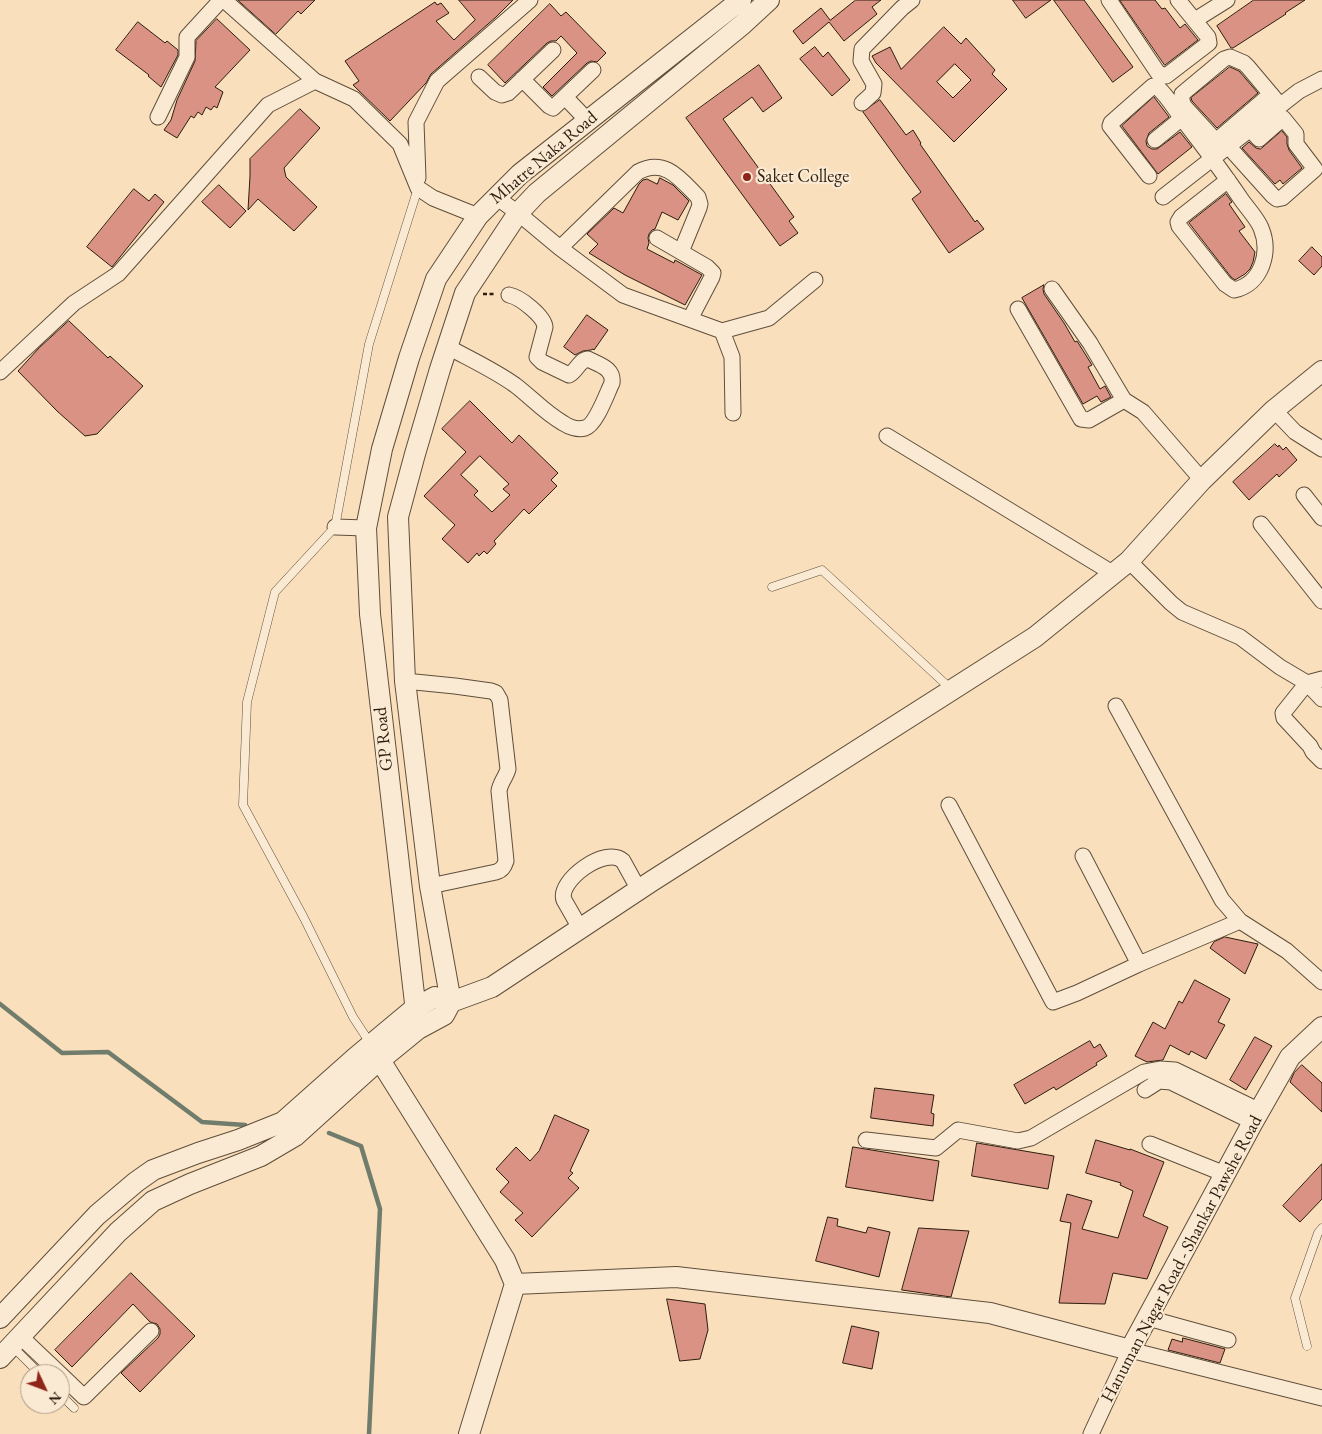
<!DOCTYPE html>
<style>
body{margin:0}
#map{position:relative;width:1322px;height:1434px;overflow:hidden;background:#f9dfbc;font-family:"EB Garamond",serif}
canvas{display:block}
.north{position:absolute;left:20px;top:1364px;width:50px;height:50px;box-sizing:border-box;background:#fbead3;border:1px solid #a89884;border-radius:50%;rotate:133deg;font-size:14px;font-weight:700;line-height:20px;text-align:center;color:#2c1d0e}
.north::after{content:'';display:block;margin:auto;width:18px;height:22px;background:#8f2418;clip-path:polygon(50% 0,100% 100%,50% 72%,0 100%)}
</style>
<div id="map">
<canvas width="1322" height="1434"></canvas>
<div class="north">N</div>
</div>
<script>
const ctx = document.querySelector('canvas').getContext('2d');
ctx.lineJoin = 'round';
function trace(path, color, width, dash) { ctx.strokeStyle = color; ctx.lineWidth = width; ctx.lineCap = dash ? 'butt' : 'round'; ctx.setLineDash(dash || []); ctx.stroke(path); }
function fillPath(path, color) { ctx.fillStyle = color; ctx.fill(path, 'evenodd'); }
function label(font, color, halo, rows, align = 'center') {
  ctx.font = font + ' "EB Garamond",serif'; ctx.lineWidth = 4.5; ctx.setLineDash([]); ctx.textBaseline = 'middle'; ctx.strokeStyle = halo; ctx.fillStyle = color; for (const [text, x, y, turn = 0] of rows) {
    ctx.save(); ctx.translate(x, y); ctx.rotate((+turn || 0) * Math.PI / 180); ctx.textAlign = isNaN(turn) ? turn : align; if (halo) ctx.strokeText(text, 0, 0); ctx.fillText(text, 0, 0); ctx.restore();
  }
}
const stream = new Path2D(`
 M0 1004 62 1053 108 1052 202 1122 245 1125
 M329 1133 361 1146 380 1209 369 1434`);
const building = new Path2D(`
 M238 0H315L301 14 298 11 276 34Z
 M459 0H513L496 17 431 74 426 83 390 121 353 85 359 81 345 61 435 2 437 5 441 3 449 13 436 21 454 40 475 20Z
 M856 0H881L872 7 877 14 844 41 829 22 803 44 793 31 821 8 830 20Z
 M1013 0H1051L1026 18Z
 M1054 0H1084L1133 67 1113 82Z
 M1120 0H1155L1162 9 1165 8 1180 28 1185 24 1198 40 1165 65Z
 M1254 0H1305L1285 13 1286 14 1233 48H1231L1217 26Z
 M550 4 561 16 566 12 606 53 597 62 591 61 587 63 552 96 543 87 577 53 561 36 556 41H551L547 43 505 83 488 65Z
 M217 19 250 50 215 87 223 92 217 108 214 106 211 110 206 107 202 115 198 112 194 118 191 116 177 138 164 130 171 120 177 100 195 61 196 41Z
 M138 22 165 43 167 41 178 50V55L161 87 148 76 149 75 116 50Z
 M944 27 961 44 966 38 995 70 992 74 1007 89 954 142 876 63 872 56 890 47 901 69ZM955 64 971 80 953 98 937 82Z
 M815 47 823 57 828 52 850 80 832 96 800 59Z
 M759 65 782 98 763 112 752 97 723 119 794 217 789 221 798 233 780 246 686 118Z
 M1230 67 1239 71 1258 93 1217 128 1192 101 1191 98Z
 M1154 97 1169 117 1149 133 1146 141 1147 146 1152 149H1157L1180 132 1192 147 1158 174 1122 126Z
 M880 100 906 135 913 130 921 143 920 144 975 222 977 220 984 229 949 253 912 199 921 192 863 112Z
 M300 109 320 128 284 168 286 177 317 207 294 231 258 199 248 210 250 176V159Z
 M1282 131 1287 137V144L1289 150 1302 168 1283 184 1280 180 1275 184 1242 148 1249 142 1256 148 1260 149Z
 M660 178 673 185 689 201 678 220 662 212 655 229 652 230 649 234 648 238 649 243 647 249 674 263 675 260 702 275 685 305 625 275 589 253 598 244 587 234 614 208 623 213 639 184 643 180 647 179 657 184Z
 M219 185 246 211 230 228 202 202Z
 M134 189 149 201 155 194 164 202 112 267 87 247Z
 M1226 194 1232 202 1229 204 1245 227 1239 231 1255 252 1253 262 1250 269 1245 274 1235 280 1231 277 1189 223Z
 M1312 247 1322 257V266L1314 275 1299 261Z
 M1044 285 1043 289 1044 294 1064 323 1075 342 1077 341 1092 365 1088 367 1100 389 1105 386 1111 397 1101 402 1097 396 1083 404 1022 298Z
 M587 315 608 330 594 350 593 349 591 350 583 351 575 355 564 347Z
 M69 321 108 358 110 356 143 386 97 434 85 436 57 411 18 371 39 348Z
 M470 401 512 443 519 435 558 473 551 480 557 486 529 514 524 509 494 541 496 544 487 554 484 551 479 556 477 553 468 563 442 539 455 525 424 496 466 452 442 429ZM480 456 509 484 503 489 510 495 492 512 474 495 478 491 461 475Z
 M1275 444 1278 447 1279 445 1283 450 1286 447 1297 460 1279 477 1277 474 1249 500 1233 482Z
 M1225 937 1258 944 1245 974 1210 948 1214 942Z
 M1195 980 1230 999 1218 1022 1225 1025 1206 1059 1191 1051 1189 1055 1170 1045 1163 1060 1147 1062 1135 1056 1153 1022 1165 1029 1179 1001 1182 1003Z
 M1255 1037 1272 1046 1246 1090 1230 1080Z
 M1090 1041 1094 1048 1100 1044 1107 1056 1096 1063 1097 1065 1056 1090 1054 1087 1025 1104 1014 1085Z
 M1302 1065 1322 1083V1112L1290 1082 1294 1073Z
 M875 1088 934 1095 931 1113 934 1114 933 1126 871 1118Z
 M555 1115 589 1130 570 1171 573 1173 568 1178 579 1188 532 1237 515 1220 523 1213 500 1192 509 1182 496 1169 516 1147 530 1161 539 1151Z
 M1096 1140 1130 1150V1149L1164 1162 1143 1216 1168 1227 1147 1279 1113 1273 1105 1304 1059 1303 1071 1223 1060 1221 1067 1194 1092 1201 1082 1229 1118 1238 1133 1191 1120 1185 1121 1183 1086 1173Z
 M977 1143 1054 1156 1048 1189 972 1176Z
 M853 1147 939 1161 933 1201 846 1187Z
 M1322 1164V1199L1300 1222 1283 1206Z
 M828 1217 838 1219 837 1226 866 1233 868 1227 890 1232 879 1277 816 1261Z
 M919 1228 969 1231 951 1297 902 1290Z
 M131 1273 195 1336 140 1392 121 1373 158 1338 160 1334V1329L157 1324 150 1322 133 1304 72 1367 55 1350Z
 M667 1299 705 1304 708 1330 700 1359 680 1361Z
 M852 1326 879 1332 872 1369 843 1363Z
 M1183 1338 1225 1349 1220 1363 1168 1350 1172 1339 1182 1342Z`);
const path = new Path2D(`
 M483 294H495`);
const service = new Path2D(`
 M772 587 822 570 951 689
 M370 1043 353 1017 304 918 243 805 247 702 275 592 335 527 369 344 418 188
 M12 1346 40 1374
 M1307 1346 1295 1298 1318 1233 1322 1228
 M60 1394 74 1408`);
const minor = new Path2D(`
 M224 0 315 81
 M1109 0 1158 73 1166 76 1209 43 1208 37 1178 0
 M1195 20 1227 0
 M479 77 495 92 502 95 508 93 553 50
 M522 79 549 106 553 108 593 70
 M1271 94 1216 141 1184 106 1182 101V94L1224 59 1230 57 1244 63 1248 67 1280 105
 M565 97 588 121
 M862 103 873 93 874 84 861 61 862 49 902 8 912 0
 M158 117 187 57V37L221 0
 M1155 140 1182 118
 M1228 146 1273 196 1277 199 1282 198 1315 169 1296 144V134L1283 118 1259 139 1250 129
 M1149 176 1110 126 1111 123 1153 86H1156C1165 93 1173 106 1180 116 1201 143 1222 171 1241 199 1247 208 1257 218 1261 228 1271 252 1262 284 1234 290L1225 284 1179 226 1178 222 1181 217 1228 180
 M418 178 416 122 437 81 530 0
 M496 197 518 213 560 248 623 295 722 331 769 318 815 280
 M1163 197 1299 91 1322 79
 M657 238 707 267 713 273 712 277 690 319
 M560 248 638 172C665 157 681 180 698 197L700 204 699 208 681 252
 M1052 289 1090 343 1124 400 1143 412 1202 480
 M1018 309 1081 419 1089 420 1124 400
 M722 331 732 357 733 413
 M448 347C470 359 494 370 515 385 531 397 545 413 563 423 569 427 578 430 585 428 596 425 607 393 612 383 614 368 599 365 588 359 579 360 577 371 569 375L542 362 537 357 545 327C544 316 520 297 509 295
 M0 372 74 303 118 274 268 105 315 81 354 99 400 144 418 188 433 198 478 216
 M1274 410 1295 432 1322 449
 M887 436 1114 574
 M1304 495 1322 518
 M1261 524 1322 601
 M335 527 366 528
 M1129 561 1171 603 1182 612 1240 637 1280 667 1307 683 1322 699
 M1322 679 1307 683 1283 713 1284 718 1310 746 1313 752 1322 761
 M405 681 455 686 491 691 496 693 500 700 508 769C506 777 500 783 499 791L506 861C504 867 502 870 496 872L430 886
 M1116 706 1222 900 1240 921 1287 951 1322 982
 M949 805 1053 1002 1077 993 1139 964 1240 921
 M1083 856 1139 964
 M580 928 564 900C557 881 606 845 623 861L639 890
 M1145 1090 1159 1081 1171 1082 1253 1122
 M866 1140 936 1148 958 1130 1018 1141 1031 1138 1144 1072 1160 1069 1175 1070 1260 1111
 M1150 1144 1225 1174
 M1148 1318 1228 1340
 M21 1337 60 1374
 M60 1374 84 1397 151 1331
 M1091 1434 1130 1350 1322 1398`);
const tertiary = new Path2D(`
 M451 1002 430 886 405 681 398 517 415 454 440 369 465 293 518 213 537 193 743 24 769 0
 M418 1029 370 614 366 528 382 449 409 358 436 279 478 216 520 174 741 0
 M373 1049 505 1260 515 1284
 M0 1318 97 1215 136 1182 153 1170 198 1153 238 1140 283 1122 355 1058 415 1008 435 997 451 1002 492 987 652 881 1035 637 1129 561 1202 480 1274 410 1322 371
 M0 1358 118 1232 153 1201 190 1184 261 1156 295 1136 369 1069 418 1029 444 1015 451 1002
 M469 1434 515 1284 676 1277 990 1313 1130 1350 1253 1122 1290 1057 1322 1027`);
const markers = [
 [747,177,5,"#8f2418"]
];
const streetNames = [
 ["Mhatre Naka Road",544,158,-40],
 ["GP Road",384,739,-96],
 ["Hanuman Nagar Road - Shankar Pawshe Road",1182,1259,-62]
];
const poiNames = [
 ["Saket College",757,177]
];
trace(stream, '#717d6c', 4.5);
fillPath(building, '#d99284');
trace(building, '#2c1d0e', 1);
trace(service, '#5f4e3a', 9);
trace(minor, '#5f4e3a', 17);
trace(tertiary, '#5f4e3a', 22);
trace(path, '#2c1d0e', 2.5, [4, 2.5]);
trace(service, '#fbead3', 8);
trace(minor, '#fbead3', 15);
trace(tertiary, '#fbead3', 20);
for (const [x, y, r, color] of markers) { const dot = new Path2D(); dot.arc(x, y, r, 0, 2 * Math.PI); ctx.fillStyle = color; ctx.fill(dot); trace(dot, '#fbead3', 2); }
label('18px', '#2c1d0e', '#fbead3', streetNames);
label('18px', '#2c1d0e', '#fbead3', poiNames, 'left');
</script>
